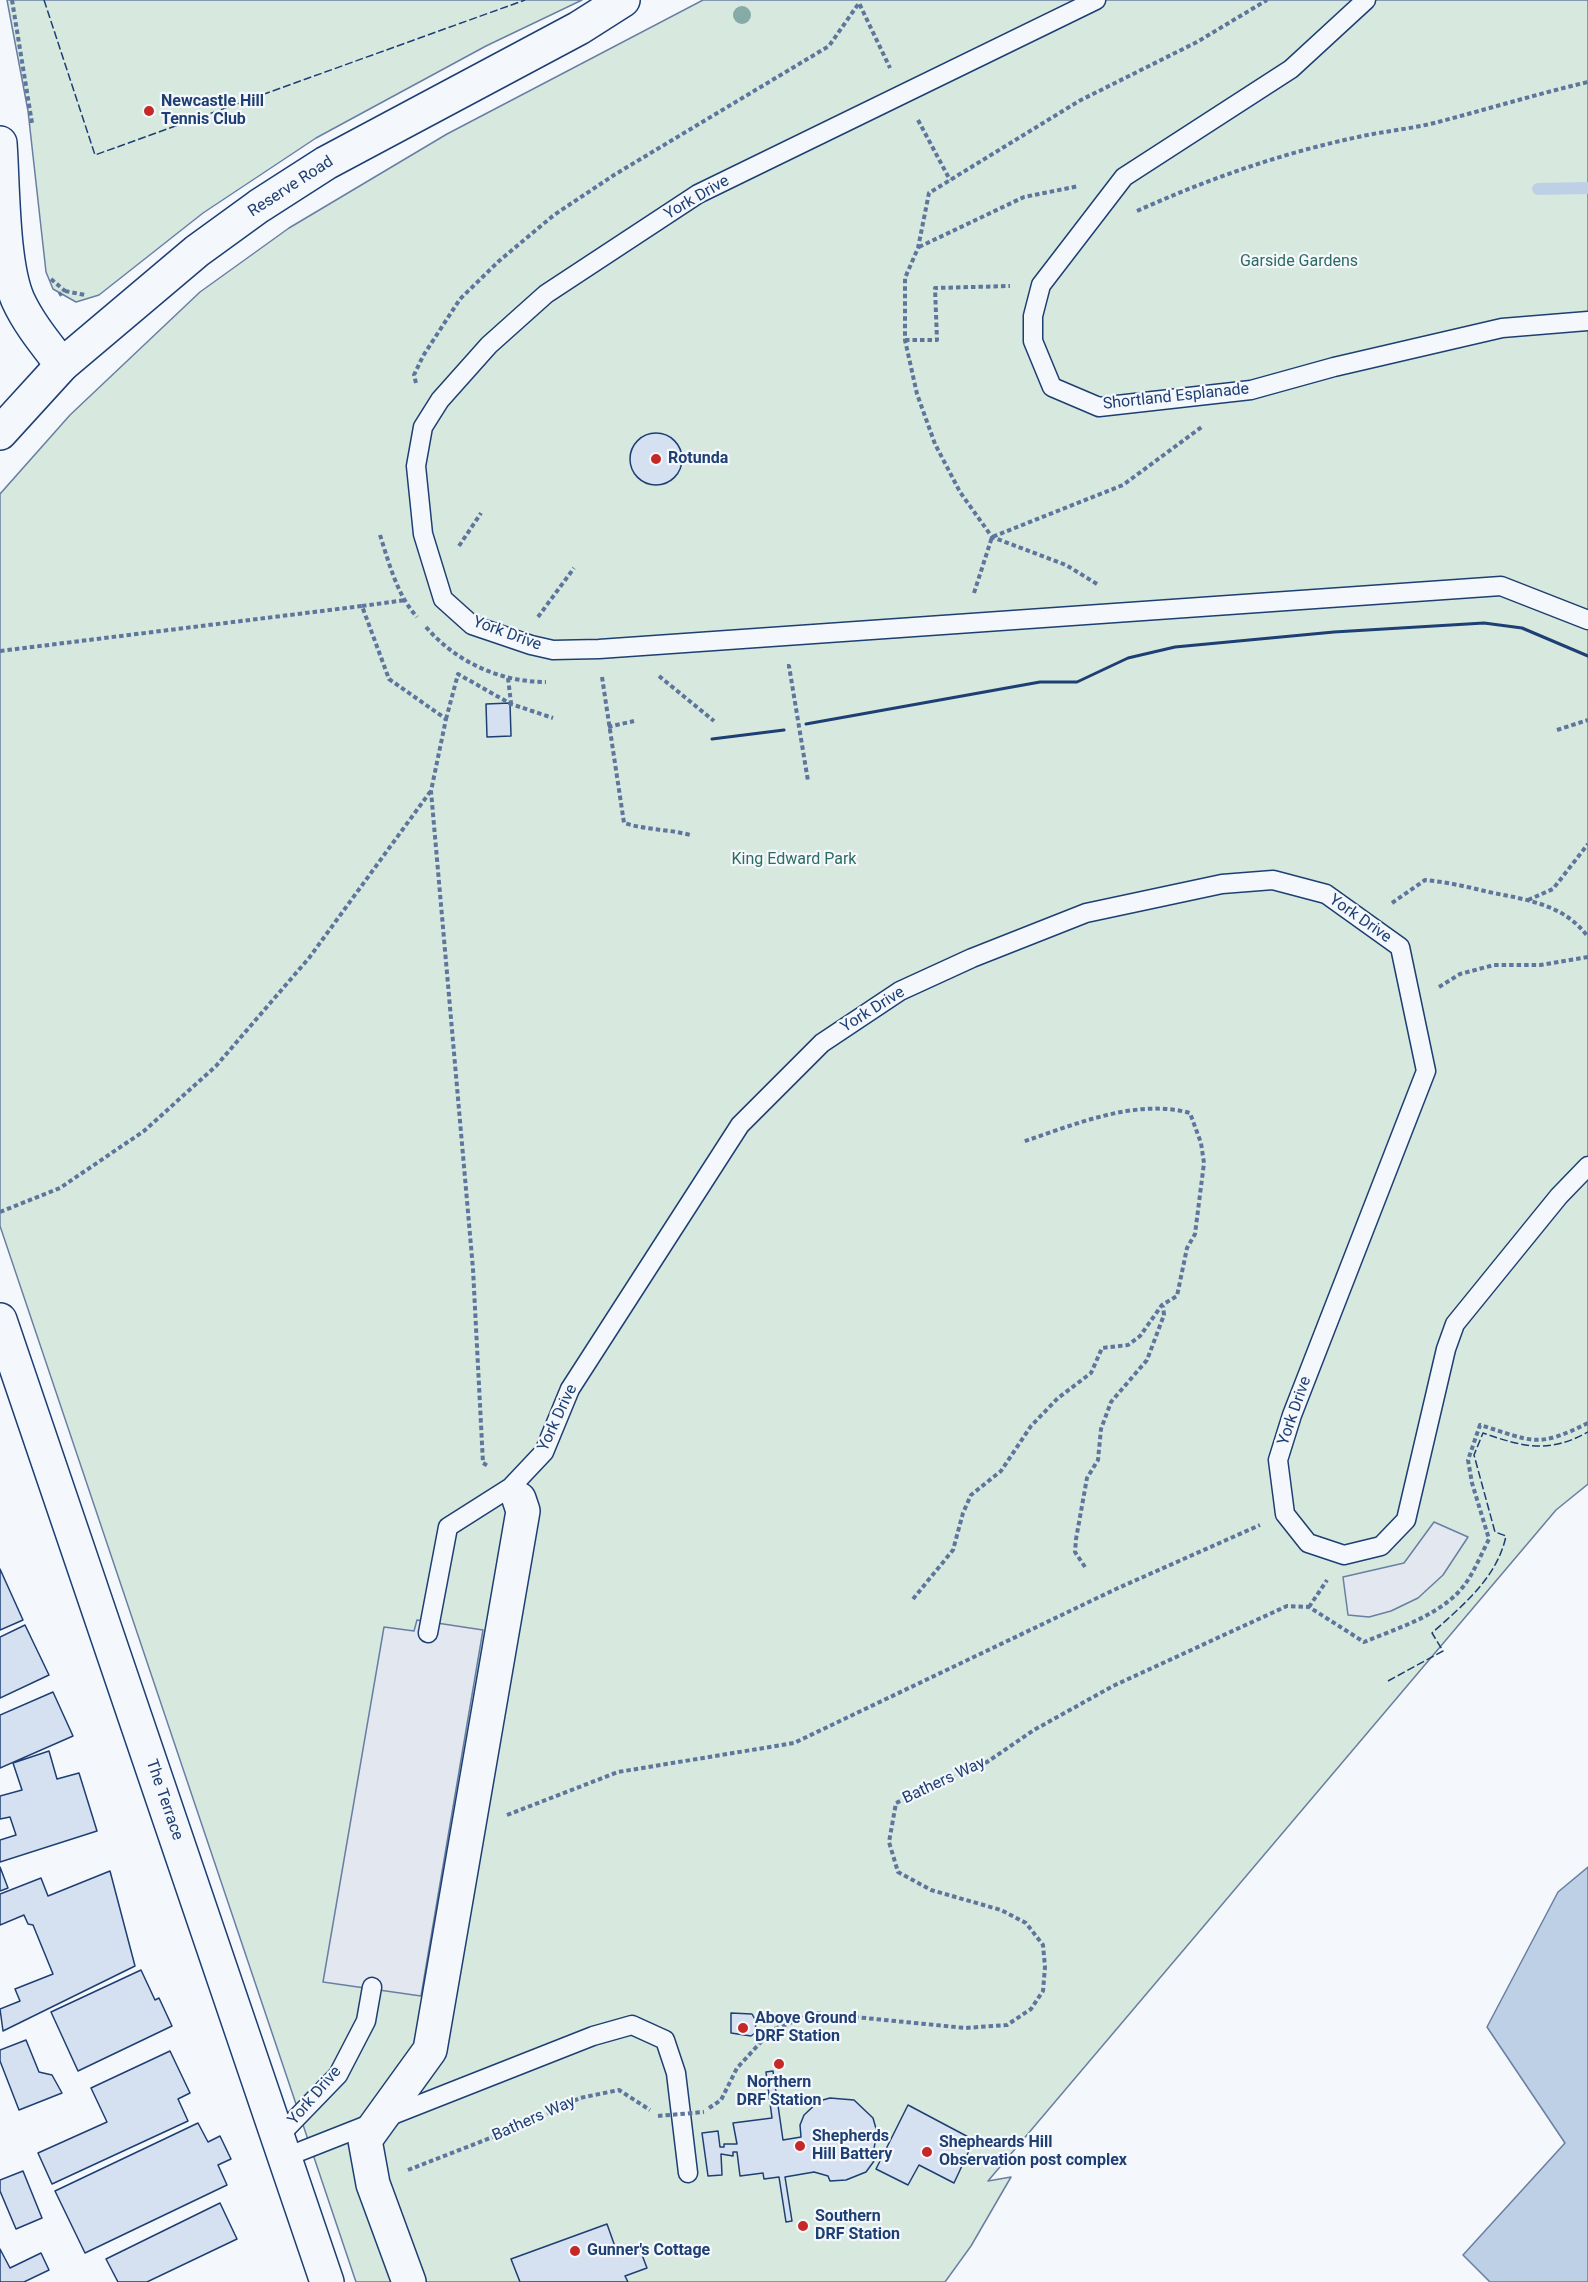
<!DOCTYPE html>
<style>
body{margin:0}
canvas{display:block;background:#f4f7fb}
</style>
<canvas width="1588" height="2282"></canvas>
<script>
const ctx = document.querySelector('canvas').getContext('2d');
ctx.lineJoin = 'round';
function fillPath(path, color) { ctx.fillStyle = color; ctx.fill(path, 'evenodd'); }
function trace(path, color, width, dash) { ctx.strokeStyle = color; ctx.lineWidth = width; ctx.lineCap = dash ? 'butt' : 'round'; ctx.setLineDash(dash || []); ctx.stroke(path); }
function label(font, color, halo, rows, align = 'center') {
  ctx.font = font + ' Roboto,sans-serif'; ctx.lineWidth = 4.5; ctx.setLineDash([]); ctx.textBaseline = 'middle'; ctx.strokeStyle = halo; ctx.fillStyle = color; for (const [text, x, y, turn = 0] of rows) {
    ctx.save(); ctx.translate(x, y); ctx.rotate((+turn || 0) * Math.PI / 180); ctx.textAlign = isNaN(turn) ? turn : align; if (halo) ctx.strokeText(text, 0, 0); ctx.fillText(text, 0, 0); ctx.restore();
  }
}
const green = new Path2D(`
 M7 0H582L486 46 316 138 203 213 99 295 76 302 53 289 46 272 28 111Z
 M703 0H1588V1484L1556 1510 988 2181 1011 2177 971 2246 945 2282H356L0 1226V494L70 415 200 292 289 228 447 134Z`);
const parking = new Path2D(`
 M1434 1522 1468 1537 1443 1575 1418 1598 1391 1611 1369 1617 1348 1615 1343 1577 1404 1563Z
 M417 1620 483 1630 421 1996 323 1982 384 1627 414 1631Z`);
const water = new Path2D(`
 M1588 1867V2282H1490L1463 2255 1565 2143 1487 2027 1558 1892Z`);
const stream = new Path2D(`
 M1538 189 1588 188`);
const building = new Path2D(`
 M630 459a26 26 0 1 1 52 0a26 26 0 1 1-52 0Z
 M510 703 511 736 487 737 486 704Z
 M0 1569 23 1620 0 1630Z
 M25 1625 49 1675 0 1698V1637Z
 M53 1692 73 1736 0 1768V1715Z
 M49 1751 57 1779 79 1773 97 1831 0 1862V1840L16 1835 10 1817 0 1819V1796L22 1790 13 1763Z
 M0 1867 8 1888 0 1891Z
 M110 1871 135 1966 3 2031 0 2009 20 2001 15 1989 53 1974 33 1925 28 1924 24 1915 0 1925V1894L41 1878 48 1896Z
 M141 1970 155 2000 159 1998 172 2026 78 2071 51 2012Z
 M731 2013 752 2014 756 2021 755 2033 751 2036 731 2033Z
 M26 2040 39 2072 52 2075 62 2093 19 2110 0 2061V2050Z
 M170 2051 190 2093 178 2099 188 2121 52 2184 38 2153 107 2122 91 2088Z
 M773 2071 783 2140 801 2137 800 2125 804 2115 819 2101 830 2098 854 2100 873 2118 877 2132 873 2154 877 2157 866 2172 846 2180 830 2181 828 2176 814 2172 785 2177 792 2221 786 2222 779 2177 764 2179 763 2173 740 2176 737 2152H733V2156L721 2154 722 2175 708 2176 702 2133 718 2131 720 2147H724V2144H737L733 2123 772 2118 766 2072Z
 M908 2105 974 2140 954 2183 919 2165 908 2185 876 2169Z
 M198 2123 208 2142 220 2136 231 2159 218 2165 227 2185 85 2253 55 2191Z
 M23 2171 42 2218 16 2229 0 2191V2180Z
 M220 2203 237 2239 147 2282H118L106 2259Z
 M607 2224 618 2255 639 2247 647 2268 625 2276 628 2282H520L511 2259Z
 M0 2249 10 2268 41 2253 49 2270 24 2282H0Z`);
const path = new Path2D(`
 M12 0 32 123
 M918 120 950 180
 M1137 211C1208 179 1282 153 1358 137 1384 131 1412 129 1438 122 1488 109 1537 94 1588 82
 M919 247 1024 197 1079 186
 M51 279 65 291 59 295
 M65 291 85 295
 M905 340H937L935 288 1010 286
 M416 383 414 375 423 356 460 299 499 261 554 215 614 175 829 46 859 3 890 68
 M380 535C389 563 397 595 417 617
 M459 546 481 513
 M1097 584 1066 565 992 537 960 492 935 444 917 394 905 340V278L918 248 929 193 1079 101 1197 42 1267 0
 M974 593 992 537 1123 485 1203 426
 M362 606 406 600
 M538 617 574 568
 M426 627C456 662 500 682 546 682
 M0 651 362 606 389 679 446 719 431 791 473 1269 483 1463 488 1466
 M787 666H789L808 781
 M659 676 714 721
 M602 677 624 823C646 830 668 829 690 835
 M508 678 511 703
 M446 719 458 674 511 704 553 718
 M608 727 634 721
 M1557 730 1588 720
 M1528 900 1553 889 1588 844
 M1392 903 1425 880C1447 882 1468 887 1489 892 1527 900 1564 904 1588 937
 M1439 987 1460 974 1494 965H1540L1588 957
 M0 1212 60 1188 144 1131 216 1066 309 958 430 792
 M1085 1567 1075 1552 1076 1539 1087 1478 1098 1460 1101 1429 1111 1402 1147 1360 1164 1315 1163 1306
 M913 1599 953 1550 963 1513 971 1495 1001 1471 1031 1426 1058 1398 1091 1373 1102 1348 1128 1345 1140 1336 1162 1305 1177 1296 1187 1248 1195 1234 1204 1163 1201 1143 1190 1113C1135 1098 1074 1125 1022 1142
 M1309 1607 1327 1580
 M507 1815 618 1772 794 1743 1116 1589 1260 1525
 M709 2108 721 2100 737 2068 772 2030 815 2013 965 2028 1007 2025 1031 2009 1043 1991 1045 1967 1043 1945 1026 1923 1001 1910 931 1890 898 1872 889 1842 896 1803 987 1762 1034 1730 1113 1686 1287 1606 1309 1607 1364 1642C1400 1627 1446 1614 1468 1580 1476 1567 1482 1553 1489 1539L1472 1483 1468 1460 1480 1425C1533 1441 1536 1449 1588 1423
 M408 2170 516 2128 580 2098 619 2090 650 2110`);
const lane = new Path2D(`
 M1096 0 698 194 546 294 489 345 440 400 423 427 416 466 423 534 443 599 472 625 531 645 553 650 599 649 1501 586 1588 620
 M1366 0 1291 69 1124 177 1041 285 1033 316V341L1052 387 1099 407 1251 390 1334 367 1502 328 1588 321
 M428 1633 448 1527 511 1487 544 1452 570 1389 740 1125 822 1043 900 991 972 958 1086 913 1222 884 1273 880 1326 894 1400 947 1426 1071 1292 1415 1278 1460 1285 1514 1308 1543 1344 1555 1381 1546 1406 1520 1446 1349 1455 1324 1559 1196 1588 1166
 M279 2136 338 2075 366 2021 372 1987
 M286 2157 593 2036 632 2025 665 2040 676 2073 688 2173`);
const street = new Path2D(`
 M0 143C3 184 2 264 18 300 29 324 46 344 62 365
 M0 1320 327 2282
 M409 2282 373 2184 365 2140 430 2050 523 1511 519 1499`);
const secondary = new Path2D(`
 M0 433 62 365 197 251 259 206 326 163 579 28 623 0`);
const pathBridge = new Path2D(`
 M658 2116 704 2112`);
const fence = new Path2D(`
 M44 0 95 155 525 0
 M1388 1681 1443 1651 1432 1633C1463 1605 1497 1578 1506 1536L1495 1532 1474 1455 1483 1433C1524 1447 1548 1454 1588 1432`);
const wall = new Path2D(`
 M806 724 1040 682H1077L1128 658 1175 647 1334 632 1484 623 1522 628 1588 656
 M712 739 784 730`);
const trees = [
 [742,15]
];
const markers = [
 [149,111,6,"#c62828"],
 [656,459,6,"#c62828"],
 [743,2028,6,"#c62828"],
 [779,2064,6,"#c62828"],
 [800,2146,6,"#c62828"],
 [927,2152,6,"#c62828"],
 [803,2226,6,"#c62828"],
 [575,2251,6,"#c62828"]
];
const poiNames = [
 ["Newcastle Hill",161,102],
 ["Tennis Club",161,120],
 ["Rotunda",668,459],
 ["Above Ground",755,2019],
 ["DRF Station",755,2037],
 ["Northern",779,2083,"center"],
 ["DRF Station",779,2101,"center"],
 ["Shepherds",812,2137],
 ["Hill Battery",812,2155],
 ["Shepheards Hill",939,2143],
 ["Observation post complex",939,2161],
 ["Southern",815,2217],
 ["DRF Station",815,2235],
 ["Gunner's Cottage",587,2251]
];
const streetNames = [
 ["Reserve Road",291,187,-33],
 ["York Drive",697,198,-30],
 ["Shortland Esplanade",1176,397,-6],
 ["York Drive",507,634,20],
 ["York Drive",1360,919,35],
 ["York Drive",873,1010,-32],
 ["York Drive",1295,1411,-71],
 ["York Drive",558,1418,-65],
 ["Bathers Way",944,1781,-25],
 ["The Terrace",164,1800,71],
 ["York Drive",315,2096,-49],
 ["Bathers Way",534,2119,-24]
];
const parkNames = [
 ["Garside Gardens",1299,262],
 ["King Edward Park",794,860]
];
fillPath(green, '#d7e8df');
trace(green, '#687fa3', 1.5);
fillPath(parking, '#e3e8f0');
trace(parking, '#687fa3', 1.5);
fillPath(water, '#bed0e5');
trace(water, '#687fa3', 1.5);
trace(stream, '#bed0e5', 12);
fillPath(building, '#d5e0f0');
trace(building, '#1d3f73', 1.5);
trace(lane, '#1d3f73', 21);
trace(street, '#1d3f73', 36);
trace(secondary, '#1d3f73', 36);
trace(path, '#5e769c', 4, [4.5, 3]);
trace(lane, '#f4f7fb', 18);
trace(street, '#f4f7fb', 33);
trace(secondary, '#f4f7fb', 33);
trace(pathBridge, '#5e769c', 4, [4.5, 3]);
trace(fence, '#1d3f73', 1.5, [8, 3]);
trace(wall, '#1d3f73', 3);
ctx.fillStyle = '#86aba6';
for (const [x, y] of trees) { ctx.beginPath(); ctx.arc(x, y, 9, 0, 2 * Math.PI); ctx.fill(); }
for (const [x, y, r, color] of markers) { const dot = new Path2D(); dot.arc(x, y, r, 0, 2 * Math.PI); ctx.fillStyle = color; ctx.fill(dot); trace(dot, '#f4f7fb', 2); }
label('bold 16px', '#1d3f73', '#f4f7fb', poiNames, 'left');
label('16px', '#1d3f73', '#f4f7fb', streetNames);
label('16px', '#2c6c60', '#f4f7fb', parkNames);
</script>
